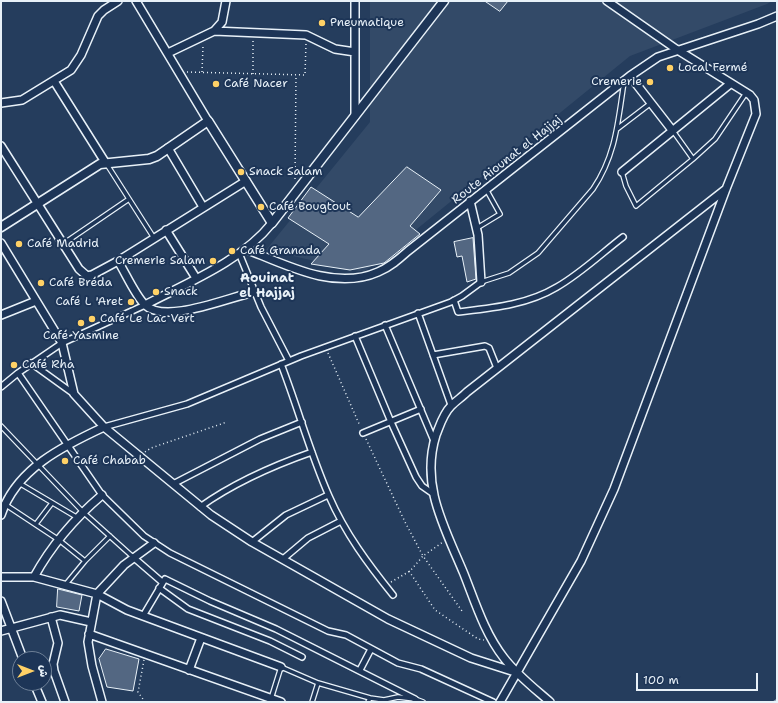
<!DOCTYPE html>
<meta charset="utf-8">
<style>
body{margin:0}
#map{position:relative;width:778px;height:703px;overflow:hidden;background:#253d5d;font-family:"Shantell Sans","Playpen Sans Arabic",sans-serif}
canvas{display:block}
.frame{position:absolute;inset:0;border:2px solid #e8f1f8;pointer-events:none}
.north{position:absolute;left:12px;top:651px;width:40px;height:40px;box-sizing:border-box;background:#1d3557;border:1px solid #6e8097;border-radius:50%;rotate:90deg;font-size:11px;font-weight:700;line-height:16px;text-align:center;color:#e8f1f8}
.north::after{content:'';display:block;margin:auto;width:14px;height:18px;background:#ffd166;clip-path:polygon(50% 0,100% 100%,50% 72%,0 100%)}
.scale{position:absolute;left:636px;top:673px;width:122px;height:18px;box-sizing:border-box;border:2px solid #e8f1f8;border-top:0;padding-left:5px;font-size:12px;line-height:14px;white-space:nowrap;color:#e8f1f8;-webkit-text-stroke:3px #1d3557;paint-order:stroke}
</style>
<div id="map">
<canvas width="778" height="703"></canvas>
<div class="frame"></div>
<div class="north">ش</div>
<div class="scale">100 m</div>
</div>
<script>
const ctx = document.querySelector('canvas').getContext('2d');
ctx.lineJoin = 'round';
function fillPath(path, color) { ctx.fillStyle = color; ctx.fill(path, 'evenodd'); }
function trace(path, color, width, dash) { ctx.strokeStyle = color; ctx.lineWidth = width; ctx.lineCap = dash ? 'butt' : 'round'; ctx.setLineDash(dash || []); ctx.stroke(path); }
function label(font, color, halo, rows, align = 'center') {
  ctx.font = font + ' "Shantell Sans",sans-serif'; ctx.lineWidth = 4; ctx.setLineDash([]); ctx.textBaseline = 'middle'; ctx.strokeStyle = halo; ctx.fillStyle = color; for (const [text, x, y, turn = 0] of rows) {
    ctx.save(); ctx.translate(x, y); ctx.rotate((+turn || 0) * Math.PI / 180); ctx.textAlign = isNaN(turn) ? turn : align; if (halo) ctx.strokeText(text, 0, 0); ctx.fillText(text, 0, 0); ctx.restore();
  }
}
const built = new Path2D(`
 M370 1H772L767 4 630 56 364 272 266 250 370 122Z`);
const stream = new Path2D(`
 M774 702 777 700`);
const building = new Path2D(`
 M485 1H508L500 11Z
 M407 167 441 190 410 226 420 234 384 263 350 270 311 264 329 244 288 218 311 187 358 217Z
 M473 238 476 279 467 282 462 256 457 257 454 242Z
 M58 589 82 595 79 611 57 607Z
 M106 649 139 659 133 691 107 687 99 659Z`);
const path = new Path2D(`
 M187 72 305 75 306 43
 M202 72 203 46
 M253 74V39
 M295 179 296 75
 M328 353 360 426
 M366 439 405 522 423 556 443 542
 M145 452 151 448 227 422
 M409 571 435 610 478 639 484 640
 M391 582 410 571 423 556 462 611
 M144 660 138 692 145 702`);
const service = new Path2D(`
 M617 129 651 103
 M693 159 715 139 746 93
 M106 163 154 238
 M622 172 626 186 636 206 693 159 673 131
 M477 228 500 214 486 189
 M63 244 129 199
 M481 282 509 273 538 253 593 189C616 155 618 121 624 82
 M1 426 83 512 133 557
 M19 483 78 518
 M1 504 6 505 59 540 85 561
 M36 524 52 503
 M66 584 85 561 110 536
 M270 702 281 667 318 683 370 698
 M312 702 318 683
 M368 702 370 698 384 700 398 697 415 699 423 702`);
const pedestrian = new Path2D(`
 M239 253 261 307 289 361
 M454 300 458 312C492 308 527 305 557 287 580 274 602 253 623 237
 M418 313 451 405
 M385 325 434 441
 M355 336 391 422 416 477 422 486 432 493
 M433 355 485 346 489 348 497 368
 M31 363 74 394
 M281 364C298 408 310 453 329 496 345 533 368 564 393 595
 M18 373 102 495 144 536 170 553 328 631 346 635 398 663 421 669 493 702
 M1 387 18 373 62 343 145 305
 M104 427 187 404 301 356 451 302 462 296 481 282
 M363 433 421 409
 M173 484 260 439 302 422
 M200 507C235 482 272 466 312 452
 M252 542 286 515 328 495
 M133 557 162 582
 M283 559 308 538 341 521
 M159 588 188 609 270 641 302 657
 M143 616 165 579 210 601 276 629 415 699
 M360 670 371 649`);
const minor = new Path2D(`
 M136 1 208 121
 M214 31 306 35 335 49 355 52
 M168 53 214 31 222 22 226 1
 M630 76 672 130
 M54 81 105 162
 M1 103 22 100 71 70 81 55 98 16 104 10 118 1
 M355 116V1
 M1 146 79 269 87 276 92 275 118 261 246 181
 M168 148 203 207
 M622 172 730 84
 M470 201 478 235 481 282
 M166 230 196 278
 M1 243 62 343 74 394 104 427 211 515 252 542 388 619 471 658 518 673
 M246 249C286 265 335 291 378 272 390 267 399 259 408 251L630 76 658 57 758 24 777 16
 M118 261C126 274 135 295 145 305 166 325 231 296 255 292
 M145 305C187 283 242 261 272 223
 M1 315 36 301
 M1 515C16 469 63 446 104 427
 M1 577H34L97 594 127 610 281 667
 M34 577C51 546 75 518 102 495
 M1 601 23 659
 M51 617 58 643 53 664 54 671 65 702
 M1 631 60 615 91 622
 M89 634 281 702
 M189 670 201 638
 M34 683 42 702
 M102 702 92 666 88 642 97 594 124 565 154 543
 M500 702 581 561 614 489 726 189 756 114 754 100 750 95 676 49 607 1
 M550 702C534 688 517 675 504 658 485 634 475 602 464 574 445 528 420 486 436 435 440 425 443 414 451 406 456 401 462 397 467 392L726 189`);
const tertiary = new Path2D(`
 M1 227 100 164 149 159 157 156 208 121 272 223 444 1`);
const markers = [
 [322,23,4,"#ffd166"],
 [670,68,4,"#ffd166"],
 [650,82,4,"#ffd166"],
 [216,84,4,"#ffd166"],
 [241,172,4,"#ffd166"],
 [261,207,4,"#ffd166"],
 [19,244,4,"#ffd166"],
 [232,251,4,"#ffd166"],
 [213,261,4,"#ffd166"],
 [41,283,4,"#ffd166"],
 [156,292,4,"#ffd166"],
 [131,302,4,"#ffd166"],
 [92,319,4,"#ffd166"],
 [81,323,4,"#ffd166"],
 [14,365,4,"#ffd166"],
 [65,461,4,"#ffd166"]
];
const poiNames = [
 ["Pneumatique",330,23],
 ["Local Fermé",678,68],
 ["Cremerie",642,82,"right"],
 ["Café Nacer",224,84],
 ["Snack Salam",249,172],
 ["Café Bougtout",269,207],
 ["Café Madrid",27,244],
 ["Café Granada",240,251],
 ["Cremerie Salam",205,261,"right"],
 ["Café Bréda",49,283],
 ["Snack",164,292],
 ["Café L 'Aret",123,302,"right"],
 ["Café Le Lac Vert",100,319],
 ["Café Yasmine",81,336,"center"],
 ["Café Rha",22,365],
 ["Café Chabab",73,461]
];
const streetNames = [
 ["Route Aiounat el Hajjaj",507,160,-38]
];
const neighbourhoodNames = [
 ["Aouinat",267,279],
 ["el Hajjaj",267,294]
];
fillPath(built, '#334a68');
trace(stream, '#99a8ba', 2.5);
fillPath(building, '#536782');
trace(building, '#e8f1f8', 1);
trace(service, '#e8f1f8', 6);
trace(pedestrian, '#e8f1f8', 8);
trace(minor, '#e8f1f8', 10);
trace(tertiary, '#e8f1f8', 11);
trace(path, '#e8f1f8', 1.5, [1, 3]);
trace(service, '#1d3557', 3.5);
trace(pedestrian, '#1d3557', 5);
trace(minor, '#1d3557', 7);
trace(tertiary, '#1d3557', 8);
for (const [x, y, r, color] of markers) { const dot = new Path2D(); dot.arc(x, y, r, 0, 2 * Math.PI); ctx.fillStyle = color; ctx.fill(dot); trace(dot, '#1d3557', 1.5); }
label('12px', '#e8f1f8', '#1d3557', poiNames, 'left');
label('12px', '#e8f1f8', '#1d3557', streetNames);
label('bold 13px', '#e8f1f8', '#1d3557', neighbourhoodNames);
</script>
